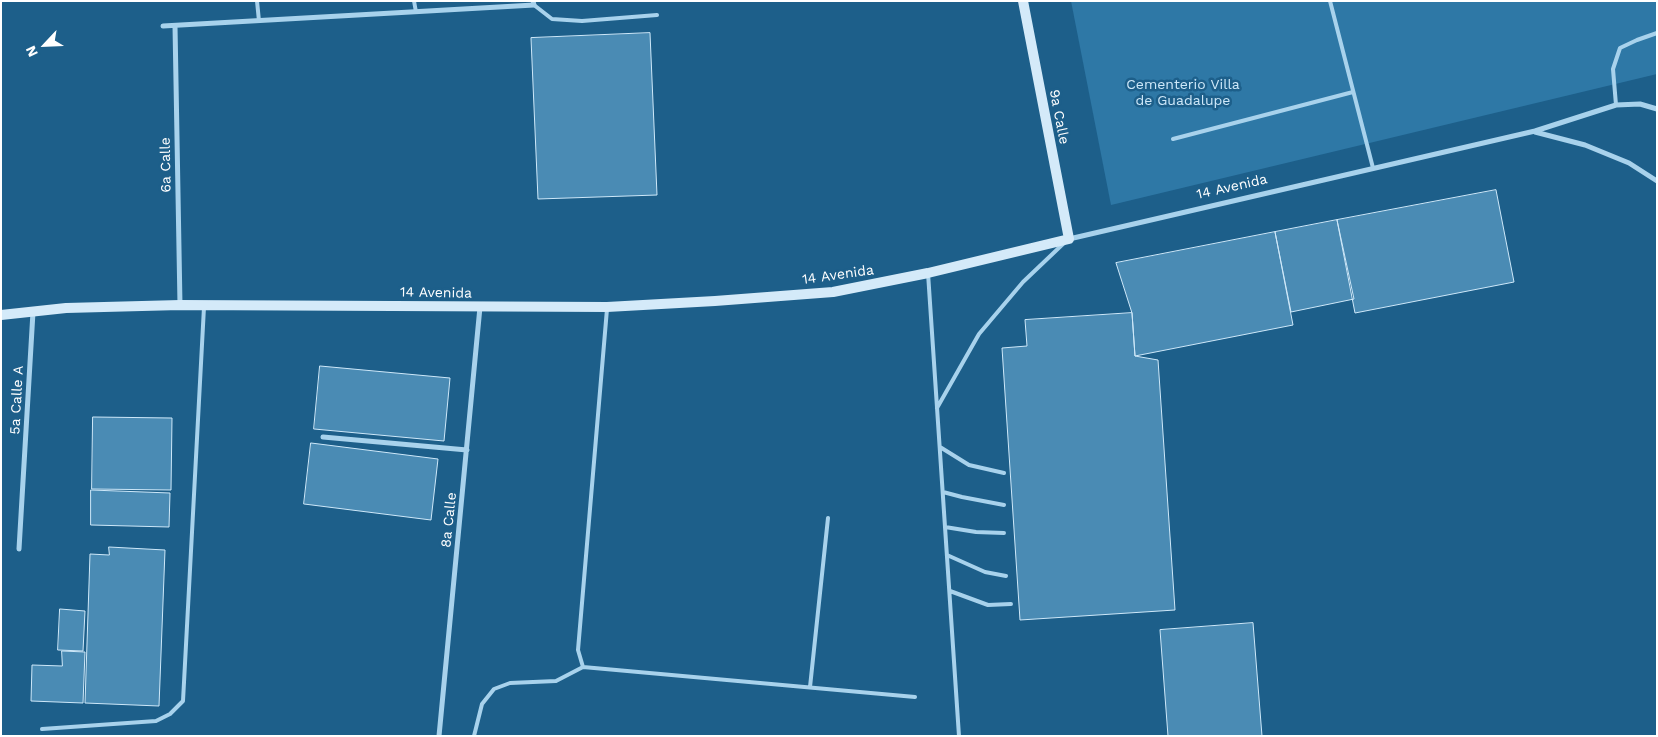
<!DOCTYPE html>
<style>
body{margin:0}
#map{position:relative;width:1658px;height:737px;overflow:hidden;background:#1d5f8a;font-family:"Work Sans",sans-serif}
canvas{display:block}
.frame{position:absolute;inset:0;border:2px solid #fff;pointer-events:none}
.north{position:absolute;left:20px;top:20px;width:50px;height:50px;-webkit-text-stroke:4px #1d5f8a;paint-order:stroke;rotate:245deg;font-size:14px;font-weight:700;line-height:20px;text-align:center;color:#fff}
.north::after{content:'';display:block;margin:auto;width:18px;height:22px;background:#fff;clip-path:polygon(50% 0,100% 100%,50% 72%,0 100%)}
</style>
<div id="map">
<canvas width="1658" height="737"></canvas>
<div class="frame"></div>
<div class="north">N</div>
</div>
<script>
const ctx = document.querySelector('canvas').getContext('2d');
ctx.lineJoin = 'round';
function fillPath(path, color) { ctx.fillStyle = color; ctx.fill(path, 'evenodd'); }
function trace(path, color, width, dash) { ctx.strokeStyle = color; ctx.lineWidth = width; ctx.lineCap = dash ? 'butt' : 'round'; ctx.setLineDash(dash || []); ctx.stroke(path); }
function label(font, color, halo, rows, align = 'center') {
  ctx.font = font + ' "Work Sans",sans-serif'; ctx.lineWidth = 5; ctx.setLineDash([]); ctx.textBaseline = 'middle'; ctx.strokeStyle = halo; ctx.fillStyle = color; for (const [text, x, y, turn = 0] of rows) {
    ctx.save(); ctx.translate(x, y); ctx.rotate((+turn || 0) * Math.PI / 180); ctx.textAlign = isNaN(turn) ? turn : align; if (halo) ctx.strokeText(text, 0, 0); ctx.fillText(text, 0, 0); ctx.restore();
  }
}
const green = new Path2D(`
 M1071 1H1657V74L1111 205Z`);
const building = new Path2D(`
 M650 33 657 195 538 199 531 38Z
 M1496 190 1514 282 1355 313 1337 220Z
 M1337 220 1354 299 1291 312 1275 232Z
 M1275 232 1293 325 1135 356 1132 313 1116 263Z
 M1132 313 1135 356 1158 360 1175 610 1020 620 1002 348 1027 346 1025 320Z
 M320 366 450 378 444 441 314 429Z
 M93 417 172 418 171 490 92 489Z
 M311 443 438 459 431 520 304 504Z
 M91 490 170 493 169 527 91 525Z
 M109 547 165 550 159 706 85 703 90 554 109 555Z
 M60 609 85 611 83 651 58 650Z
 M1253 623 1262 736H1168L1160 630Z
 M62 651 85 652 83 703 31 701 32 665 62 666Z`);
const lane = new Path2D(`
 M257 1 259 21
 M414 1 416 12
 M1330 1 1373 168
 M534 5 552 19 582 21 657 15
 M1616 105 1613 69 1620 48 1637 40 1657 33
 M1173 139 1353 92
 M928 273 959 736
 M607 309 578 650 583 667 915 697
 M937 408 979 334 1023 282 1064 243
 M940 447 969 465 1004 473
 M943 492 962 497 1004 505
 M945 527 976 532 1004 533
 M947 555 985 572 1006 576
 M950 591 988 605 1011 604
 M810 687 828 518
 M42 729 156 721 170 714 183 701 204 307
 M474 736 482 704 494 689 510 683 556 681 583 667`);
const street = new Path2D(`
 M163 26 534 5 533 1
 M175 26 180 305
 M1535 132 1585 145 1629 163 1657 181
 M1069 239 1535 131 1616 105 1640 104 1657 109
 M323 437 467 450
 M19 549 33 312
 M439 736 480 307`);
const secondary = new Path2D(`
 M1 315 66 308 180 305 607 307 715 301 833 292 928 273 1069 239 1023 1`);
const parkNames = [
 ["Cementerio Villa",1183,85],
 ["de Guadalupe",1183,101]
];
const streetNames = [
 ["9a Calle",1059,117,79],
 ["6a Calle",166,165,-91],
 ["14 Avenida",1232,187,-13],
 ["14 Avenida",838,275,-8],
 ["14 Avenida",436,293,1],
 ["5a Calle A",17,400,-87],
 ["8a Calle",449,520,-84]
];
fillPath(green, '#2e78a6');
fillPath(building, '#4a8bb4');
trace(building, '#cee8f9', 1);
trace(lane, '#a8d2ec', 4);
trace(street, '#a8d2ec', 5);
trace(secondary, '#d4eaf9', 10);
label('14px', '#cee8f9', '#1d5f8a', parkNames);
label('14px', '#fff', '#1d5f8a', streetNames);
</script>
